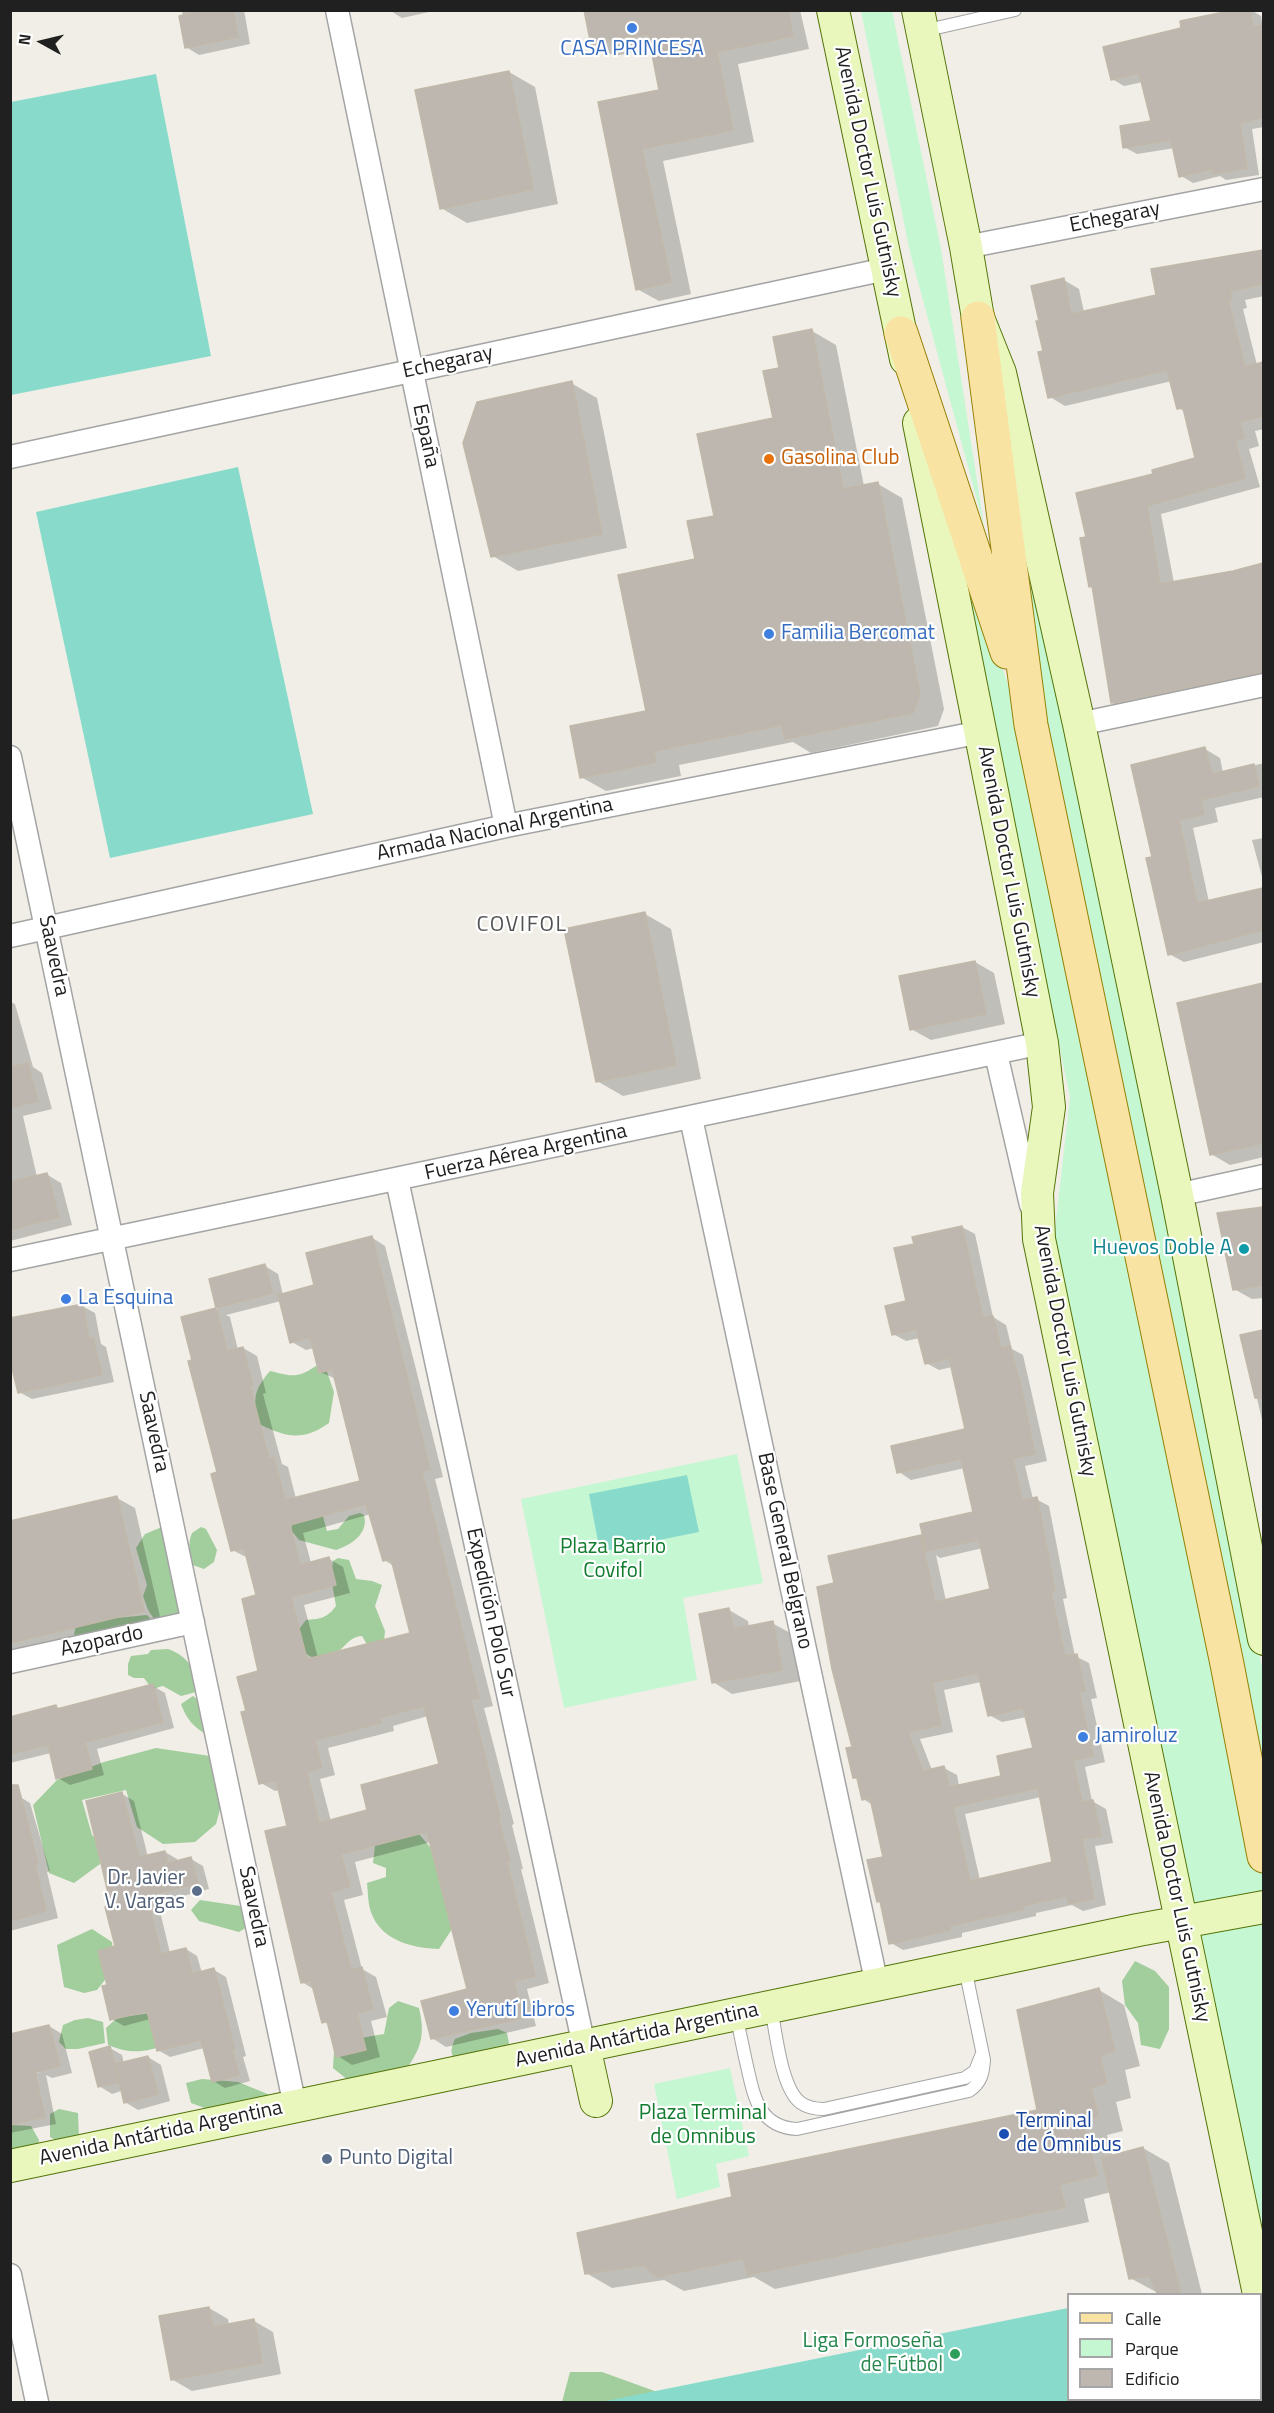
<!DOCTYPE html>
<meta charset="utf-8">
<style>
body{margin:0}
#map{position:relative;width:1274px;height:2413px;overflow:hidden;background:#f0eee6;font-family:"Titillium Web",sans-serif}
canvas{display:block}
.frame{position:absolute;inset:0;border:12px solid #202020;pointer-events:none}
.legend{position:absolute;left:1067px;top:2293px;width:195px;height:108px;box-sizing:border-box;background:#fff;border:2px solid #a6a6a6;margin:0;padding:8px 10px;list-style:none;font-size:18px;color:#202020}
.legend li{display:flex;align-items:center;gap:12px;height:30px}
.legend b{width:30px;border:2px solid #a6a6a6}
.north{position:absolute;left:12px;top:12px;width:60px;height:60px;-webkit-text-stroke:4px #fff;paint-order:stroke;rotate:278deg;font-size:16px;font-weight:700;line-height:24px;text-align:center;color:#202020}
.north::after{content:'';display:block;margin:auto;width:21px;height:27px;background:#202020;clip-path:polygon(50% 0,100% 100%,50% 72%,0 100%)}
</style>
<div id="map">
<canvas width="1274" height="2413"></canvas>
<div class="frame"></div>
<ul class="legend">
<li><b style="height:8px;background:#f8e3a3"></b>Calle</li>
<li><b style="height:16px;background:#c6f7d3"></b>Parque</li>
<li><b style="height:16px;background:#bdb7b0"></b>Edificio</li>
</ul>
<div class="north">N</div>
</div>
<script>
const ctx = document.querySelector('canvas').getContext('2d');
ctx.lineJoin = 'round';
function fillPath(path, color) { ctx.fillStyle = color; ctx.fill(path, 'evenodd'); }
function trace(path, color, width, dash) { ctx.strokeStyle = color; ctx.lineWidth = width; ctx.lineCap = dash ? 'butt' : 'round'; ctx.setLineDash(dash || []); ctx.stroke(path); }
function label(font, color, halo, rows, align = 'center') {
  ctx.font = font + ' "Titillium Web",sans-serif'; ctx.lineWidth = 4.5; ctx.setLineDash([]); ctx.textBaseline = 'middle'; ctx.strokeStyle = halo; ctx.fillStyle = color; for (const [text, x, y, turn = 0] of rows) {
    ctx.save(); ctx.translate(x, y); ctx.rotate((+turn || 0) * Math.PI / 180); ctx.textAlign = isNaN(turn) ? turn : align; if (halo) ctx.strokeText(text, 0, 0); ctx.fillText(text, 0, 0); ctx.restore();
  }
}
const forest = new Path2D(`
 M316 1366 326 1369 334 1392 329 1423C302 1442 286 1437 259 1424 253 1399 253 1391 270 1371 291 1376 297 1379 316 1366Z
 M321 1509 327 1531 338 1529 349 1516 360 1513 364 1515C369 1534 351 1545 336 1550L299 1540 291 1530 294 1511Z
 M162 1527 184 1616 156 1622 148 1610 143 1596 147 1585 136 1548 145 1534Z
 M201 1527 206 1529 217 1550 214 1562 204 1569 190 1564C191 1552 187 1544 192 1533Z
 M338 1558 349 1560 356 1579 372 1581 382 1585 375 1606 385 1631 384 1642 368 1646 362 1636C348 1637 345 1649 334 1654 315 1663 307 1658 298 1642L299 1629 306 1620C321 1619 327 1618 336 1606L331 1577 333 1561Z
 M147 1615 156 1625 78 1645 74 1634 77 1622Z
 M168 1649C190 1657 194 1670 200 1691L181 1696 163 1686 152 1689 144 1678H134L128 1675V1664L131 1656 148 1654 151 1650Z
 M193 1696 220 1716 207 1735C193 1726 187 1720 181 1704Z
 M156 1748 210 1756 222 1802 216 1824 195 1842 163 1844 137 1827 126 1790 82 1800 92 1835 99 1842 100 1864 74 1883 49 1873 33 1805 57 1780 104 1762Z
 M399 1834H419L441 1860 452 1929 439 1949C413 1948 381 1941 371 1912 368 1904 368 1892 367 1883L386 1877V1868L373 1863 376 1837Z
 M200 1900 247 1907 260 1919 239 1932 199 1921 191 1910Z
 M92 1929 112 1942 115 1967 97 1990 84 1993 64 1987 57 1945Z
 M1135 1961 1155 1971 1169 1987V2029L1160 2049 1141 2045 1138 2023 1125 2005 1122 1981Z
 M398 2001 419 2008C426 2038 420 2050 403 2074L349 2081 333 2068 334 2051 349 2040 384 2034 389 2008Z
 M171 2010 170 2044C145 2052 132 2055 108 2045L106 2028 117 2018Z
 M88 2018 103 2022 105 2043 78 2049H66L59 2042 63 2025 75 2020Z
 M498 2029 507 2033 510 2049 455 2059C449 2053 452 2046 455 2039L471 2033Z
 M202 2079 238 2082 270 2095 273 2115 210 2110 191 2103 186 2083Z
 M59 2109 78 2113 79 2139 65 2145 50 2137V2114Z
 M11 2125 31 2126 39 2140 38 2152 11 2163Z
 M570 2372H602L685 2402H562Z`);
const park = new Path2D(`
 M861 11H892L941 249 984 526 910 252Z
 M992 394 1150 1127 1263 1672V2246L1054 1238 1070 1097 942 487 1051 814Z
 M737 1454 763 1583 683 1598 697 1680 564 1708 521 1499Z
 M730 2068 749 2156 716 2164 720 2187 677 2199 654 2084Z`);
const pitch = new Path2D(`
 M156 74 211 356 11 395V102Z
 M238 467 313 814 110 858 36 512Z
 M687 1475 699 1532 600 1552 589 1494Z
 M1068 2308V2400H1241V2402H601Z`);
const shadow = new Path2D(`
 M182 10H244L250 44 199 55 186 47Z
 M389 10H438L402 18Z
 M586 10H800L809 49 738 64 754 142 663 161 691 294 659 301 637 289 600 103 661 91 652 49 614 56 593 44Z
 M1240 10H1251L1261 16 1263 27 1264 127 1252 129 1259 175 1226 180 1220 176 1193 183 1181 176 1175 148 1137 154 1124 147 1153 122 1143 82 1124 86 1112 79 1183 29Z
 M509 72 535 87 558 204 467 223 441 208Z
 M1264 252V296L1245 300 1247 308 1243 309 1257 365 1264 364V429L1255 431 1259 446 1249 449 1260 487 1161 514 1174 583 1264 566V684L1128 711 1112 703 1094 588 1090 586 1088 538 1155 475 1196 459 1185 412 1179 408 1172 381 1065 406 1050 397 1041 322 1064 280 1079 289 1084 312 1158 296 1225 260Z
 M812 331 836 345 864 486 878 484 902 498 944 709 938 726 811 753 793 742 679 765 681 776 606 791 581 777 648 712 697 560 716 517 774 419 781 369Z
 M571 383 597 398 627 548 518 571 493 556Z
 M1205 749 1220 758 1223 773 1264 763V797L1215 808 1218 822 1193 828 1209 902 1264 889V942L1184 962 1169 954 1154 858Z
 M1264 838V884L1252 840Z
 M645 914 671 929 701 1079 623 1096 597 1081Z
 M975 962 994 973 1005 1024 931 1040 911 1029Z
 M1264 984V1157L1230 1165 1211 1154 1179 1004Z
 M10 1002 15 1004 33 1067 42 1073 52 1109 23 1116 37 1177 46 1174 61 1183 72 1225 10 1241Z
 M1264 1209V1298L1252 1299 1234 1289 1218 1215Z
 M962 1227 975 1234 993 1317 1006 1325 1012 1349 1023 1355 1047 1461 1025 1466 1033 1499H1036L1049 1506 1067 1598 1063 1599 1075 1656 1089 1663 1097 1698 1091 1699 1105 1762 1085 1767 1092 1801 1106 1809 1113 1843 1095 1846 1106 1905 1083 1911 1072 1905 1036 1913V1916L962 1933V1937L903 1950 891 1943 882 1903 878 1901 884 1858 873 1805 863 1799 859 1780 854 1777 853 1748 836 1584 921 1537 925 1539 975 1513 965 1468 911 1480 899 1472 966 1431 952 1367 939 1370 926 1363 920 1338 906 1341 893 1334 907 1302 915 1245ZM983 1548 992 1590 946 1601 936 1555 940 1558ZM981 1682 989 1715 1002 1722 1027 1717 1035 1749 1002 1777 959 1786 957 1775 944 1768 932 1770 920 1739 953 1732 944 1690ZM1041 1797 1054 1863 980 1880 965 1814Z
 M371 1237 385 1246 443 1477 435 1479 493 1706 484 1708 514 1824 512 1825 523 1869H521L549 1983 527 1989 536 2026 446 2047 432 2038 469 1990 431 1842 355 1862 363 1895 344 1900 362 1969 376 1977 387 2017 371 2021 380 2057 352 2065 338 2056 330 2025 324 2022 315 1990 302 1982 289 1827 280 1790 275 1791 261 1783 248 1712 259 1673 258 1596 248 1558 232 1550 218 1473 183 1318 218 1309 211 1280 265 1266 278 1274 283 1295 316 1287ZM281 1301 292 1342 306 1350 314 1348 320 1372 336 1379 362 1482 296 1499 288 1467 282 1464 263 1394 266 1393 257 1356 243 1348 238 1350 230 1317 226 1315ZM371 1514 384 1560 394 1566 411 1634 318 1658 304 1605 350 1593 343 1567 329 1559 311 1563 303 1533ZM428 1716 441 1765 369 1811 331 1821 320 1779 335 1775 328 1748 394 1731 393 1726Z
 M82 1306 95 1313 101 1344 106 1347 114 1382 32 1399 19 1392Z
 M1264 1332V1428L1242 1336Z
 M117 1498 135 1508 161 1621 10 1658V1523Z
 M729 1610 748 1621 749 1627 772 1623 792 1634 801 1681 732 1694 713 1682Z
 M153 1686 165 1693 174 1728 97 1749 104 1775 70 1785 58 1778 51 1753 10 1763V1718L56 1706 62 1710Z
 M122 1794 134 1801 148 1857 165 1852 177 1859V1862L191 1859 203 1866 209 1889 158 1903 170 1953 186 1949 197 1956 202 1973 214 1970 226 1977 246 2056 243 2057 250 2081 225 2088 213 2081 204 2048 170 2057 158 2050 150 2019 124 2026 112 2019 116 1948 113 1906Z
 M17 1795 30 1803 50 1871 47 1872 58 1918 10 1931V1797Z
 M1099 1990 1124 2005 1140 2066 1125 2070 1131 2098 1116 2102 1123 2131 1107 2135 1113 2157 1143 2148 1169 2163 1202 2294H1160L1130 2278 1111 2192 1084 2199 1089 2222 775 2289 754 2277 684 2291 664 2280 612 2288 586 2273 733 2198 1039 2111Z
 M49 2026 62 2034 72 2073 52 2078 46 2075 56 2124 10 2133V2075L34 2070 39 2073 29 2031Z
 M110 2048 122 2055 124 2064 148 2057 161 2065 170 2101 138 2110 125 2102 121 2091 112 2094 99 2086Z
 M209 2308 228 2319 229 2326 254 2321 273 2332 281 2374 192 2391 173 2380Z`);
const building = new Path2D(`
 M207 10H233L238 37 185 48 179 16Z
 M584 10H788L793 36 717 52 733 130 642 149 671 282 636 290 598 102 659 90 648 34 591 45Z
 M1234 10H1250L1253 27 1263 25V117L1240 123 1247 168 1212 174V169L1179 177 1171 140 1123 148 1120 126 1151 121 1139 73 1111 80 1103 47 1181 28 1180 21Z
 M509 71 533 189 440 209 415 90Z
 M1263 250V284L1230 291 1232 300H1228L1245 367 1263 362V416L1240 422 1244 438 1235 441 1245 478 1147 506 1160 584 1233 571 1263 563V672L1111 703 1092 586 1089 587 1080 538 1086 537 1076 493 1153 474 1152 470 1195 458 1183 408 1177 409 1167 370 1048 398 1038 352 1043 351 1036 321H1039L1031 286 1064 278 1071 314 1156 295 1151 269Z
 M812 329 843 489 878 482 920 694 913 713 785 739 782 725 654 751 656 762 580 778 570 726 646 711 618 575 695 559 687 521 714 516 697 434 773 418 763 371 779 368 773 337Z
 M572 381 602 534 491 557 463 443 477 402Z
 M1205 747 1212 774 1254 764 1259 786 1201 800 1204 814 1179 820 1197 903 1263 888V930L1168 955 1146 858 1152 857 1131 765Z
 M645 912 676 1065 596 1082 564 929Z
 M975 961 986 1014 910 1030 899 976Z
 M1263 983V1143L1210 1155 1177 1003Z
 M28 1063 38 1101 10 1108V1067Z
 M47 1173 59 1217 10 1230V1182Z
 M1263 1207V1285L1233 1290 1217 1213Z
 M962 1226 983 1318 993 1316 1001 1348 1010 1346 1021 1387 1035 1454 1013 1459 1022 1500 1037 1497 1055 1591 1051 1592 1065 1656 1077 1654 1085 1691 1079 1692 1093 1756 1073 1760 1082 1802 1093 1800 1101 1836 1082 1839 1094 1899 1069 1904 1067 1896 1023 1906 1024 1909 950 1926V1930L889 1944 880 1901 877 1902 867 1860 883 1857 870 1798 862 1800 857 1778H853L846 1748 852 1747 832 1669 817 1587 834 1583 828 1556 921 1535 935 1602 990 1589 979 1540 926 1551 920 1524 973 1512 961 1459 897 1473 891 1446 965 1429 949 1358 925 1364 916 1329 892 1335 885 1306 906 1301 894 1248 914 1244 912 1237ZM978 1673 988 1716 1023 1708 1033 1748 997 1756 1001 1776 949 1787 944 1766 923 1771 908 1732 941 1725 932 1683ZM1038 1788 1052 1862 970 1881 953 1807Z
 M372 1236 430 1469 422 1471 479 1698 471 1700 500 1816 498 1817 510 1861 507 1862 535 1976 514 1981 523 2018 431 2039 421 2001 467 1989 427 1832 341 1854 350 1887 331 1892 351 1970 362 1967 373 2009 357 2013 366 2050 336 2057 327 2021 322 2023 311 1981 301 1983 265 1831 287 1826 276 1780 259 1784 241 1712 246 1711 237 1677 258 1671 242 1599 256 1595 244 1548 231 1551 211 1474 217 1472 188 1361 192 1360 181 1317 216 1308 227 1351 243 1347 253 1385 250 1386 269 1459 274 1458 285 1500 360 1481 332 1369 319 1373 310 1337 290 1343 278 1295 314 1285 306 1253ZM366 1504 383 1561 391 1559 410 1633 307 1659 291 1597 336 1585 329 1557 300 1565 290 1525ZM424 1706 439 1764 361 1785 367 1810 319 1823 307 1772 322 1768 315 1740 381 1723 380 1718Z
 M265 1264 272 1293 216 1308 209 1279Z
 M83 1304 89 1339 93 1338 102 1375 18 1393 10 1360V1318Z
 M1263 1330V1398H1255L1240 1335Z
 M117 1496 144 1611 10 1643V1521Z
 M729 1608 733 1629 773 1621 782 1670 712 1683 699 1614Z
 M153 1684 163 1722 85 1742 92 1769 56 1779 48 1745 10 1754V1717L56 1705 57 1709Z
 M10 1785H18L38 1864 35 1865 46 1911 10 1921Z
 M122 1792 139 1857 165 1851 168 1863 191 1857 198 1883 147 1896 161 1954 186 1948 192 1974 214 1968 235 2050H232L239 2075 212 2082 201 2040 157 2051 147 2011 110 2020 102 1986 107 1985 98 1951 115 1946 105 1907 111 1905 86 1801Z
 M1099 1988 1115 2051 1100 2056 1106 2083 1091 2088 1098 2116 1082 2121 1097 2175 1059 2185 1065 2207 748 2275 743 2259 657 2277 643 2265 585 2274 577 2233 732 2197 728 2174 1037 2110 1017 2010Z
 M49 2025 60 2066 35 2072 45 2117 10 2125V2034Z
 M110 2046 119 2082 98 2087 89 2052Z
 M148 2056 158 2094 124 2103 115 2064Z
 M1143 2147 1181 2295H1158L1149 2276 1129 2279 1102 2158Z
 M209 2307 213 2327 254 2319 262 2363 171 2380 159 2316Z`);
const lane = new Path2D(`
 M923 31 1015 10
 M771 2008C776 2032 781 2089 801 2103 808 2108 815 2109 824 2109L965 2078 975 2071 981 2056
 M736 2015C740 2032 743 2049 747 2066 754 2097 759 2127 797 2129L969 2091C981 2083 983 2074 984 2060L965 1968`);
const street = new Path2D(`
 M337 10 506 826
 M966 247 1264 189
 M10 457 886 269
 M1079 724 1264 685
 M10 757 295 2106
 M10 936 506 826 981 732
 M996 1054 1031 1205
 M691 1118 877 1985
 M397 1180 584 2046
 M1177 1195 1264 1176
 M10 1260 1042 1043
 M10 1662 193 1622
 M10 2275 37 2402`);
const secondary = new Path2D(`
 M833 10 906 359
 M918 10 966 247 978 318 1000 373 1079 724 1177 1195 1264 1639
 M919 423 1042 1043 1049 1107 1037 1193 1039 1239 1259 2294
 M584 2046 596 2101
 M10 2166 1138 1930 1264 1907`);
const primary = new Path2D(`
 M978 318 1031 725 1227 1664 1264 1856
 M901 333 1007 652`);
const markers = [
 [632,28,6,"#3f7fe0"],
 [769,459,6,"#e8710a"],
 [769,634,6,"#3f7fe0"],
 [1244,1249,6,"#0f9aa8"],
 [66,1299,6,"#3f7fe0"],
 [1083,1737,6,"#3f7fe0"],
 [197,1891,6,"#5c6f8a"],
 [454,2011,6,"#3f7fe0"],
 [1004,2134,6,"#1a4fb4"],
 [327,2159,6,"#5c6f8a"],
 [955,2354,6,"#2e9e5b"]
];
const shopNames = [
 ["CASA PRINCESA",632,50,"center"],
 ["Familia Bercomat",781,634],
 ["La Esquina",78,1299],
 ["Jamiroluz",1095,1737],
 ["Yerutí Libros",466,2011]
];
const streetNames = [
 ["Avenida Doctor Luis Gutnisky",867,172,78],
 ["Echegaray",1115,218,-11],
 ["Echegaray",448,363,-12],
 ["España",425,436,78],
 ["Armada Nacional Argentina",495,830,-12],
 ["Avenida Doctor Luis Gutnisky",1008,872,79],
 ["Saavedra",53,956,78],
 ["Fuerza Aérea Argentina",526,1153,-12],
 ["Avenida Doctor Luis Gutnisky",1064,1351,79],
 ["Saavedra",153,1432,78],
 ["Base General Belgrano",784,1551,78],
 ["Expedición Polo Sur",490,1613,78],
 ["Azopardo",102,1642,-12],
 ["Avenida Doctor Luis Gutnisky",1176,1897,78],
 ["Saavedra",253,1907,78],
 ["Avenida Antártida Argentina",637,2036,-12],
 ["Avenida Antártida Argentina",161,2134,-12]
];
const foodNames = [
 ["Gasolina Club",781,459]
];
const cultureNames = [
 ["Huevos Doble A",1232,1249]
];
const parkNames = [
 ["Plaza Barrio",613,1548],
 ["Covifol",613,1572],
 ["Plaza Terminal",703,2114],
 ["de Omnibus",703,2138]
];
const serviceNames = [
 ["Dr. Javier",185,1879],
 ["V. Vargas",185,1903],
 ["Punto Digital",339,2159,"left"]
];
const transitNames = [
 ["Terminal",1016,2122],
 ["de Ómnibus",1016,2146]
];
const leisureNames = [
 ["Liga Formoseña",943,2342],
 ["de Fútbol",943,2366]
];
const neighbourhoodNames = [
 ["COVIFOL",522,926]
];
fillPath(forest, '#a2cd9d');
fillPath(park, '#c6f7d3');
fillPath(pitch, '#88dbcb');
fillPath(shadow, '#0003');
fillPath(building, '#bdb7b0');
trace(building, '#c1b8a9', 1.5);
trace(lane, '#a4a4a4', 14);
trace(street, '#a4a4a4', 25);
trace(secondary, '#547409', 34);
trace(primary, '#958006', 35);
trace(lane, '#fff', 12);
trace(street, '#fff', 22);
trace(secondary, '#e9f7bd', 32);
trace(primary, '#f8e3a3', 33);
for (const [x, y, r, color] of markers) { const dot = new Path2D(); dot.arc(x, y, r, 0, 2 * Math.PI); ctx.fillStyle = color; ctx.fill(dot); trace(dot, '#fff', 2); }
label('21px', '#366cbe', '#fff', shopNames, 'left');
label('21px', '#202020', '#fff', streetNames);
label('21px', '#c56008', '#fff', foodNames, 'left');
label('21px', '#0d838f', '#fff', cultureNames, 'right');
label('21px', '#107b2d', '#fff', parkNames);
label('21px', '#4e5e75', '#fff', serviceNames, 'right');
label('21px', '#164399', '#fff', transitNames, 'left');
label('21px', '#27864d', '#fff', leisureNames, 'right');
ctx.letterSpacing = '1.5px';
label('22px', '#535353', '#fff', neighbourhoodNames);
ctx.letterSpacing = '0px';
</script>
